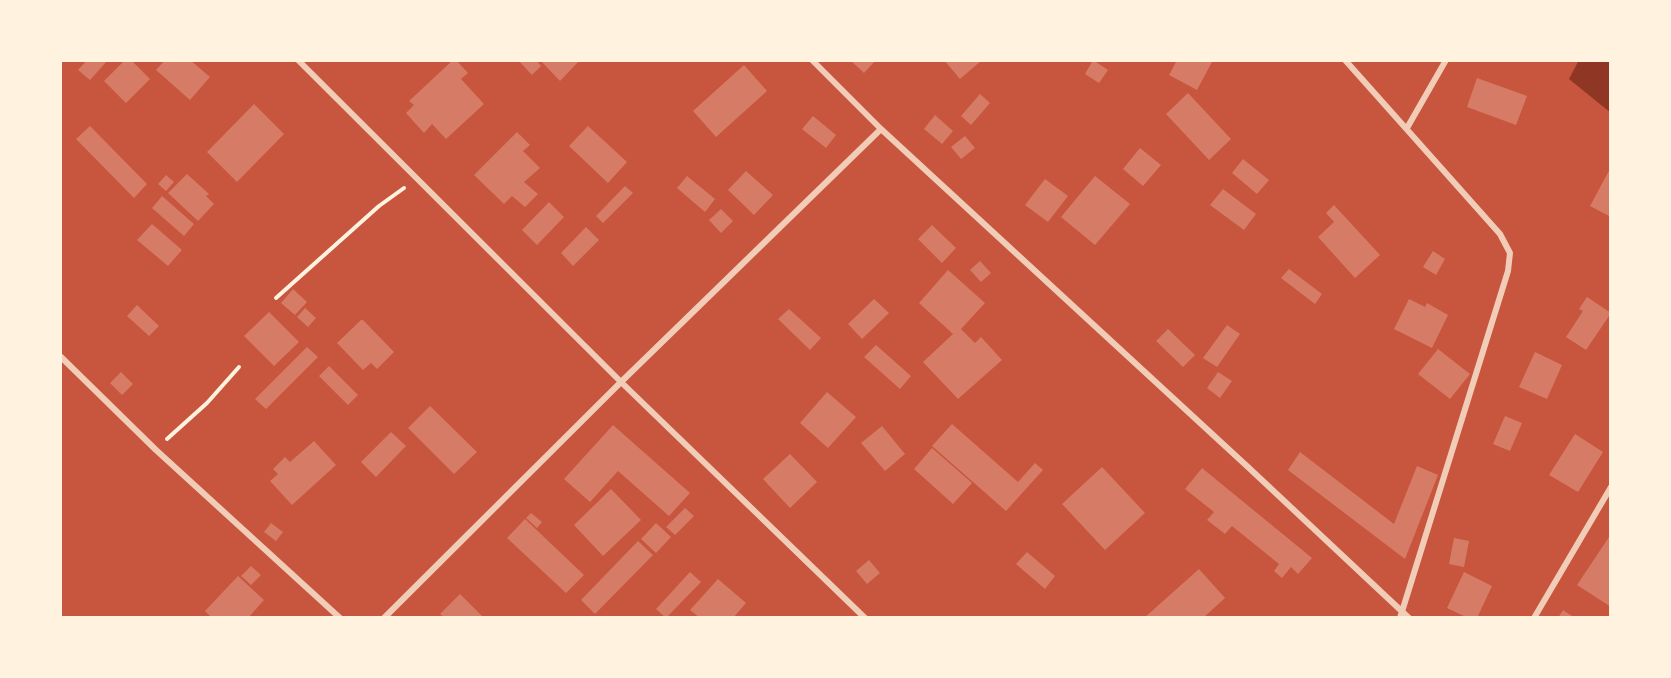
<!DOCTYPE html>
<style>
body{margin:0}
#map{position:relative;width:1671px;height:678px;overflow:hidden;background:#c8553d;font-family:"Roboto Condensed",sans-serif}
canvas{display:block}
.frame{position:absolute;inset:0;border:62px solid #fff3e0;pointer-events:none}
</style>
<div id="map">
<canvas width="1671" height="678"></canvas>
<div class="frame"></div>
</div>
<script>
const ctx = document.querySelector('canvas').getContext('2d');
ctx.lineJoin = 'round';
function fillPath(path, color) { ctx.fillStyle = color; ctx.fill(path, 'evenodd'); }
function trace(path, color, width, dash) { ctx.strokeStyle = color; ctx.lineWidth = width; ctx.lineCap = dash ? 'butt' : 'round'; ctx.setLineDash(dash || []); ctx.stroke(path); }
const water = new Path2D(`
 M1579 60H1611V113L1569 79Z`);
const building = new Path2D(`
 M87 60H108L90 80 78 70Z
 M125 60H131L150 79 126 103 104 81Z
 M165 60H190L210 77 190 100 156 70Z
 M453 60H456L468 73 461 79 484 104 446 139 432 124 424 133 406 113 414 105 409 101Z
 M518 60H536L541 66 532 75Z
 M540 60H580L560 81Z
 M850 60H876L864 73Z
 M944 60H982L960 79Z
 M1093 60 1108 70 1099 83 1085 74Z
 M1177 60H1213L1197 90 1169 75Z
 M744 65 767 91 716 137 693 111Z
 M1477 78 1527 96 1516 125 1467 107Z
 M1188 93 1231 139 1209 160 1166 114Z
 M980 94 990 103 971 125 961 116Z
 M254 104 284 134 237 182 207 152Z
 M935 115 953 131 942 144 924 129Z
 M813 116 836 135 826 148 802 129Z
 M90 126 147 184 134 198 76 139Z
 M588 126 627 162 608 183 569 146Z
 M517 132 530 145 523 151 540 168 524 182 538 194 525 207 512 196 504 204 474 175Z
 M965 136 975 148 961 159 951 147Z
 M1140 148 1161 165 1143 186 1123 169Z
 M1243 159 1269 180 1257 194 1232 173Z
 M1611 167V217L1590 206Z
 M746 171 773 195 754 215 728 190Z
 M187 174 209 194 206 196 214 204 198 221 168 193Z
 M166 175 174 182 166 191 158 184Z
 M687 176 715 199 705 212 677 188Z
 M1095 176 1130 204 1095 245 1061 217Z
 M1045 179 1068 196 1048 222 1025 205Z
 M625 186 633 193 603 223 596 216Z
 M1223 189 1256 214 1244 230 1210 205Z
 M162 196 194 224 184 236 152 208Z
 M549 202 564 217 537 245 522 230Z
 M1334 205 1380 255 1355 278 1318 237 1334 222 1326 213Z
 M721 209 733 221 721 233 709 220Z
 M152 224 182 250 168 266 137 240Z
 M932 225 956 248 942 263 918 239Z
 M586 227 599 240 573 266 561 253Z
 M1433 251 1445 259 1436 275 1423 267Z
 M980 261 991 273 981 282 970 270Z
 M1289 269 1322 294 1315 304 1281 278Z
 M948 270 985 303 961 329 975 343 981 337 1002 360 958 399 923 362 953 334 919 303Z
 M293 289 307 302 295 315 281 303Z
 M1587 297 1611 313 1586 350 1566 337 1583 311 1579 309Z
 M874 299 889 313 862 339 848 324Z
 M1409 299 1425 307 1427 303 1448 315 1432 348 1394 329Z
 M137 305 159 326 149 336 127 316Z
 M305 308 316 318 308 327 297 317Z
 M789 309 821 338 810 350 778 319Z
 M269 312 299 342 274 366 244 336Z
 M361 320H363L394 352 377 369 371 363 363 370 337 343Z
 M1227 325 1240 334 1217 367 1203 358Z
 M1168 329 1195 355 1183 367 1156 341Z
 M876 345 911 376 900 389 864 357Z
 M307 347 318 357 266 409 255 399Z
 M1438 349 1470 374 1450 399 1418 374Z
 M1535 352 1562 365 1547 399 1519 387Z
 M329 366 358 395 348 405 319 376Z
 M121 372 133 384 122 395 110 383Z
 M1218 372 1232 381 1220 398 1207 388Z
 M827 392 856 417 828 448 800 423Z
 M430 406 477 452 454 474 408 428Z
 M1505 416 1522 423 1510 451 1493 444Z
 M952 424 1018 482 1035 463 1043 470 1006 511 932 446Z
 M613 425 690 493 669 516 618 471 590 502 564 479Z
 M882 426 905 454 885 471 861 443Z
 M391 432 406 446 376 477 361 462Z
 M1575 434 1603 452 1578 492 1549 475Z
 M314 441 336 465 292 505 270 481 278 474 273 469 285 457 290 462Z
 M932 448 972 483 953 504 914 469Z
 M1300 452 1394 524 1417 466 1438 475 1405 559 1288 470Z
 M790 454 817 482 790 508 763 479Z
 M1102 467 1145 513 1105 550 1062 504Z
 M1202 468 1312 558 1298 574 1291 567 1282 578 1274 571 1279 564 1232 526 1225 534 1207 520 1214 512 1185 489Z
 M611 489 641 520 603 556 574 525Z
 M685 508 694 516 675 535 666 527Z
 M531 513 542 522 537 528 526 518Z
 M525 519 584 575 566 593 507 538Z
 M271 523 283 532 276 541 264 532Z
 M656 523 671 537 656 553 641 539Z
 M1611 534V607L1577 585Z
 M1454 538 1469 541 1464 567 1449 564Z
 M638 541 653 555 595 614 581 600Z
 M1027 552 1055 576 1045 589 1016 564Z
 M869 560 880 573 867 584 856 571Z
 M251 566 261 575 251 585 241 576Z
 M1199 569 1225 598 1203 618H1144Z
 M690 572 701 582 666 618 656 609Z
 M1464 572 1492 586 1477 618H1468L1447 608Z
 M238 576 264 600 248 618H212L205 611Z
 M718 579 746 603 733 618H700L690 610Z
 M460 594 484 618H445L440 614Z
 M1563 610 1575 618H1558Z`);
const path = new Path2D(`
 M276 298 379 206 404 188
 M167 439 207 403 239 367`);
const minor = new Path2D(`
 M298 60 621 382 865 618
 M812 60 881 129 1249 468 1409 618
 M1345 60 1500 234 1510 253 1508 271 1400 618
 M1407 128 1446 60
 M60 356 156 450 340 618
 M384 618 621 382 881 129
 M1534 618 1611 487`);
fillPath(water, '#8f3625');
fillPath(building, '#d67c66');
trace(path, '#fff3e0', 4);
trace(minor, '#f1ccb7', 6);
</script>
